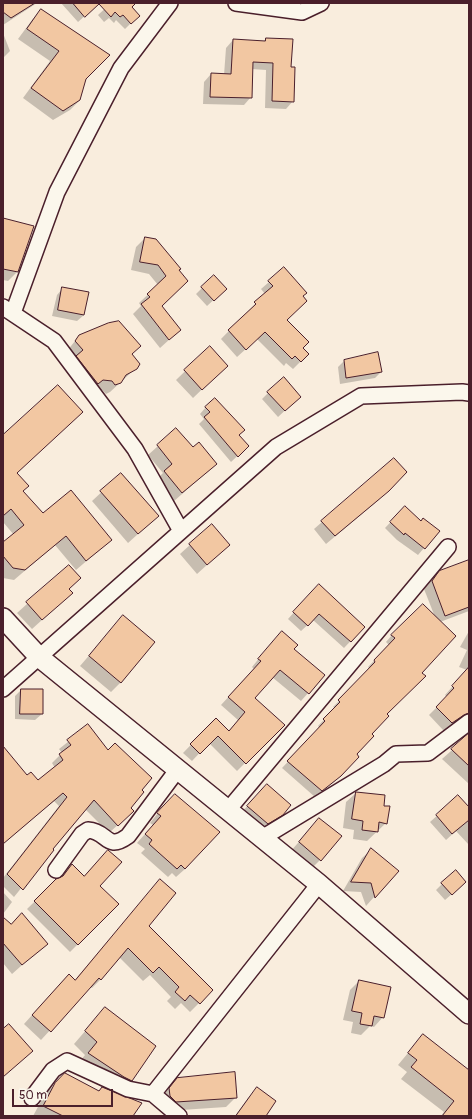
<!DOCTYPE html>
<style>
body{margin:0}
#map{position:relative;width:472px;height:1119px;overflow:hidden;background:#f9eddd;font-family:Pangolin,sans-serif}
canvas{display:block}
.frame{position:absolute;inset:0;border:4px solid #4a1f2b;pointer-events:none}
.scale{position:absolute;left:12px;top:1089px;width:101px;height:18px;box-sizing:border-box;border:2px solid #4a1f2b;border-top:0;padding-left:5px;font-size:12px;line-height:14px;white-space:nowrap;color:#4a1f2b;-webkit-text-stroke:3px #fbf7ec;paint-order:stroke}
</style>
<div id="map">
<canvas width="472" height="1119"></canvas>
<div class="frame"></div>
<div class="scale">50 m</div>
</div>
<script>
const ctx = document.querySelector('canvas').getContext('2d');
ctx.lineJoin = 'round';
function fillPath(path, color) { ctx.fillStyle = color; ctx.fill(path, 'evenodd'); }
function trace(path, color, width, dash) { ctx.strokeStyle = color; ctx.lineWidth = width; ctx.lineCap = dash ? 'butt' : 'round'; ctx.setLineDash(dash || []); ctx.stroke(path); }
const shadow = new Path2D(`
 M3 3H37L3 25Z
 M61 3H99L78 22Z
 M111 3H134L130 7 132 22 125 29 116 20 114 23 109 18 104 22 98 15Z
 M41 10 85 79 80 100 70 110 53 120 23 98 50 61 18 39 32 20Z
 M3 33 10 51 3 58Z
 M266 39 290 68 293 101 286 109 265 108 266 70 252 69 251 97 244 105 203 104 204 82 211 74 224 75 226 48 233 40 263 42Z
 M3 219 32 226 17 272 8 281 3 280Z
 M145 238 180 269 161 306 180 330 160 348 133 314 141 306 139 303 158 285 149 274 131 270 136 247Z
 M269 282 302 297 286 320 302 348 308 354 293 369 286 363 284 366 257 339 237 357 221 339 265 294 261 289Z
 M63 288 88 293 84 315 77 321 52 316 57 295Z
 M202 288 219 295 207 306 196 294Z
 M79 336 131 355 136 368 110 392 106 394 102 390 92 389 67 351Z
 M209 348 217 375 193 398 176 380Z
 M344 361 381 372 375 378 340 384 338 367Z
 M268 393 293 403 278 417 262 399Z
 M206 407 248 446 231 462 199 424 204 419 200 414Z
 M176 430 193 448 216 464 173 502 155 481 163 473 148 455Z
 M3 438 22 491 43 515 111 540 76 570 55 545 14 580 3 578V543L14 535 3 522Z
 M121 474 148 525 128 543 92 501Z
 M380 499 326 544 314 529 322 522Z
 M405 507 424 548 418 555 397 540 385 528Z
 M212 525 229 545 197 574 180 554Z
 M469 561V611L440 622 386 714 355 754 358 757 334 782 315 797 282 768 320 728 318 726 335 708 333 707 370 669 368 667 389 645 386 642 392 635 435 617 424 589 432 580 440 572Z
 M69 566 68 589 62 602 32 629 17 613Z
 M313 591 364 627 344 648 313 620 301 631 288 619Z
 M123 616 121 682 111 692 80 666Z
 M469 631V710L444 731 429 715 447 697 445 695 467 670 459 667 467 650 460 647Z
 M274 640 292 649 324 675 301 701 272 677 254 698 283 725 237 771 209 743 192 761 183 753 216 719 228 732 238 720 221 705 254 669 252 667Z
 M21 690 42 714 35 720 15 719V696Z
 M88 726 140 790 130 808 133 811 109 833 85 809 14 897 3 886V878L59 806 54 801 3 844V748L27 777 37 782 55 768 52 763 62 753 59 749Z
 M469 735V784L442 759Z
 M267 785 282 814 272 824 258 833 238 816Z
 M356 793 383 807 386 823 367 841 353 839 354 830 343 828 346 802Z
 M458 797 469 808V845L456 831 446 840 430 822Z
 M166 803 185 869 176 877 172 873 168 877 141 853 145 849 137 843 153 825 150 823Z
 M319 819 320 860 311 869 290 852Z
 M372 849 397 871 366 906 361 892 343 891 362 858Z
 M72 865 84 877 98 886 118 904 70 952 27 909Z
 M160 881 147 926 199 1003 190 1012 181 1003 175 1009 167 1001 171 997 150 975 143 981 119 957 101 979 92 988 90 987 41 1040 24 1024 60 984 74 981Z
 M442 884 459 888 445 900 436 890Z
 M3 892 12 902 3 914Z
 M3 918 11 925 47 943 12 974 3 963Z
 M359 981 383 1017 374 1027 370 1026 361 1035 351 1033 353 1022 343 1020 350 990Z
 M105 1008 130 1080 118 1092 77 1065 85 1055 74 1044Z
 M423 1035 469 1071V1116H441L444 1112 401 1079 407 1072 398 1065Z
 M65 1074 98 1092 102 1088 132 1116H33L45 1094Z
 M178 1079 236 1097 226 1107 166 1111 160 1098Z
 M257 1089 265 1116H235L248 1098Z`);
const building = new Path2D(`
 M3 3H35L11 18 3 12Z
 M73 3H136L132 7 140 16 131 24 123 15 120 17 115 12 111 17 99 4 85 17Z
 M41 9 110 55 86 79 80 100 63 111 31 88 59 51 27 29Z
 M266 38 293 39 291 67H295L294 102 272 101 273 63 253 62 252 98 210 97 211 73 231 74 233 39 265 41Z
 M3 218 34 226 18 272 3 269Z
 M145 237 156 239 181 269 179 270 188 281 162 306 181 330 169 340 141 304 150 297 147 294 166 276 158 265 140 262Z
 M284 267 307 293 303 296 307 301 287 320 309 342 303 348 309 354 301 362 295 356 292 359 265 332 246 350 228 330 256 304 254 302 273 286 268 281Z
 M214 275 227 289 214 301 201 287Z
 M62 287 89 292 84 315 58 310Z
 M119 321 141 346 132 354 140 364 137 369 126 375 121 383 115 385 112 381 103 380 98 384 76 356 83 350 75 341 79 335 108 323Z
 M210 346 228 366 202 390 184 370Z
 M378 352 382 372 346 378 344 360Z
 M284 377 301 397 285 411 267 392Z
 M58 385 83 412 17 473 29 486 23 491 43 513 71 490 112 540 86 561 66 536 25 570 13 568 3 556V542L24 525 11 509 3 516V435Z
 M215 398 245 430 239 435 249 446 238 457 204 417 210 412 205 407Z
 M176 428 193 447 199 442 217 464 182 493 164 471 172 464 157 445Z
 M394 458 407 472 389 491 335 536 321 521Z
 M121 473 159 516 138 534 100 491Z
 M405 506 421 521 423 518 440 531 425 549 405 533 404 535 390 522Z
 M212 524 230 545 207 565 189 544Z
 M469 560V607L445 616 432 581 439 571Z
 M69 565 81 578 69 589 73 593 42 620 26 602Z
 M319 584 365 627 351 642 319 614 308 626 293 612Z
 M423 604 456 636 422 673 426 676 387 714 389 716 372 734 374 736 357 754 359 757 341 776 322 791 287 761 325 721 323 719 340 702 338 700 375 662 374 660 395 638 391 635Z
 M123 615 155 642 121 683 89 656Z
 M282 631 298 645 294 649 325 675 309 694 280 670 255 698 285 725 246 764 218 736 200 754 190 744 216 718 229 731 245 712 228 697 261 661 258 659Z
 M469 667V713L464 715 452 723 436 707 454 688 452 686Z
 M21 689H43V714H20Z
 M88 724 108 750 115 743 152 778 142 790 144 792 131 808 134 811 118 826 94 800 53 849 54 850 23 890 7 874 67 797 63 793 3 844V746L27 775 31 772 38 780 63 760 59 754 71 745 67 740Z
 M469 733V766L451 749Z
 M267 784 291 805 283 815 268 824 247 806Z
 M356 792 385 795 384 806H390L387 824 379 822 378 832 362 830 363 821 352 819Z
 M175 794 220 832 185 869 181 865 177 869 149 844 152 840 145 834 161 816 157 813Z
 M458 795 469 807V820L452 834 436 815Z
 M319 818 342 836 321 861 299 842Z
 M371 848 399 871 375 898 371 883 351 882Z
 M108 850 122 862 100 886 119 904 78 945 34 901 56 879 63 876 72 864 84 876Z
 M456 870 466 882 452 895 441 883Z
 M160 879 176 893 149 926 213 990 200 1004 190 995 185 1001 175 992 179 987 159 967 153 973 128 948 101 980 99 978 51 1032 32 1015 69 974 75 980Z
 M22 913 48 944 22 965 3 943V917L11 924Z
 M359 980 391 987 384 1018 374 1016 372 1026 360 1024 362 1013 352 1011Z
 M105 1007 156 1046 132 1081 124 1077 88 1053 97 1042 85 1031Z
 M9 1024 33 1051 3 1077V1029Z
 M423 1034 469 1070V1116H442L454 1101 411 1067 417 1060 408 1053Z
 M235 1072 237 1098 176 1102 170 1096 169 1088 177 1078Z
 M65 1073 99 1091 102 1087 142 1103 133 1116H63L43 1106 55 1083Z
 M257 1087 276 1101 266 1116H236Z`);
const minor = new Path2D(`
 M236 3 302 12 321 3
 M3 307 54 341 135 449 181 531
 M13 313 57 192 121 68 170 3
 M3 689 276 447 361 396 462 392 469 393
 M228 810 448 547
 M262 838 384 764 396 754 428 753 469 722
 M56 870 82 834 88 830C108 831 106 852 128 836L178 769
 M32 1098 53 1070 67 1061 128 1089 153 1094
 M179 1116 153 1094 319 884`);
const tertiary = new Path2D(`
 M3 618 39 657 319 884 469 1014`);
fillPath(shadow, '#0003');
fillPath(building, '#f2c7a2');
trace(building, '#4a1f2b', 1);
trace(minor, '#4a1f2b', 18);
trace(tertiary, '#4a1f2b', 22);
trace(minor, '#fbf7ec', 15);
trace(tertiary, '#fbf7ec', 19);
</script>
